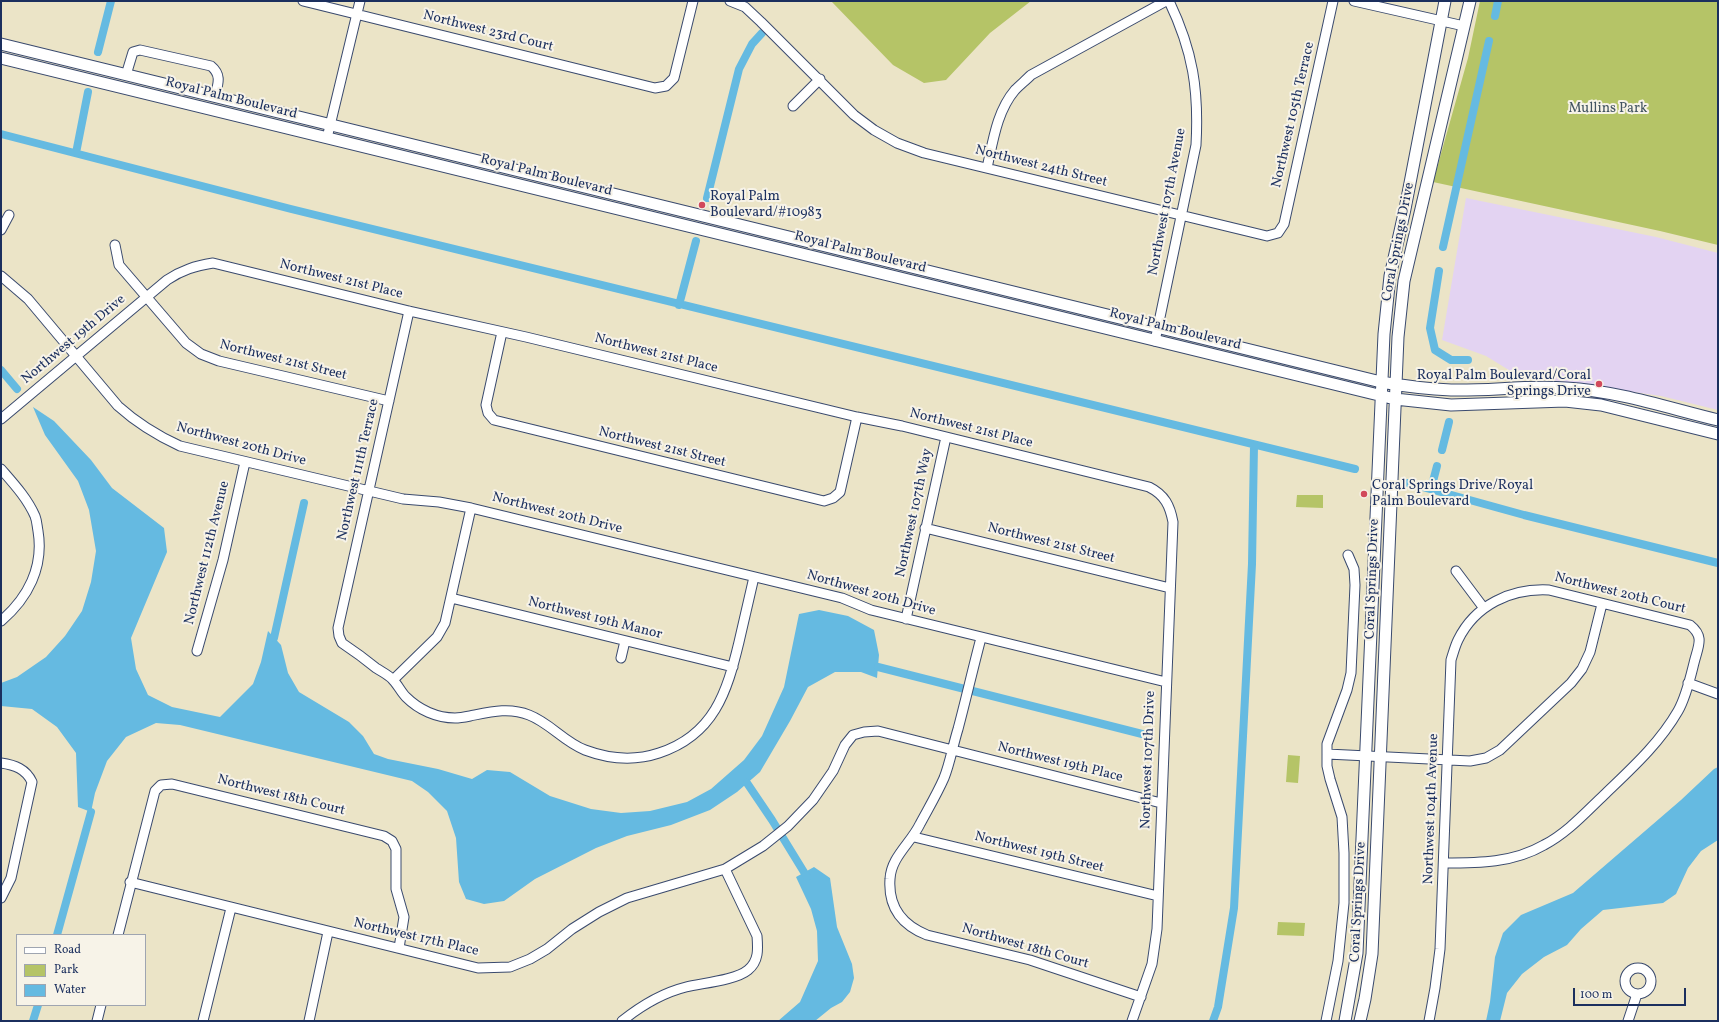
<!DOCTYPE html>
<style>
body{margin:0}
#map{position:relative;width:1719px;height:1022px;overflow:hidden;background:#ebe4c7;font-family:Vollkorn,serif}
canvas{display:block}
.frame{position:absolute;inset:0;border:2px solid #1b2f5e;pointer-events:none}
.legend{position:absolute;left:16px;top:934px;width:130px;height:72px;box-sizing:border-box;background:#f7f3e8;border:1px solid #9fa5b1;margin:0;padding:5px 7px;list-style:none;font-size:12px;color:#1b2f5e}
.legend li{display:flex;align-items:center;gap:8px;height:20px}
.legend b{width:20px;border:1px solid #9fa5b1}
.scale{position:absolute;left:1573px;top:988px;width:113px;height:18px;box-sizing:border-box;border:2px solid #1b2f5e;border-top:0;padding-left:5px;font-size:12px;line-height:14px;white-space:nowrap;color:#1b2f5e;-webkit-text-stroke:3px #f7f3e8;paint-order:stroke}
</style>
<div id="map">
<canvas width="1719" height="1022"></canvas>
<div class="frame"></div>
<ul class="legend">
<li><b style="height:5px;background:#fff"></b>Road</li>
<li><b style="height:11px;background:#b5c467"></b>Park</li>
<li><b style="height:11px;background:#65bae1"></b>Water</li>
</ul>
<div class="scale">100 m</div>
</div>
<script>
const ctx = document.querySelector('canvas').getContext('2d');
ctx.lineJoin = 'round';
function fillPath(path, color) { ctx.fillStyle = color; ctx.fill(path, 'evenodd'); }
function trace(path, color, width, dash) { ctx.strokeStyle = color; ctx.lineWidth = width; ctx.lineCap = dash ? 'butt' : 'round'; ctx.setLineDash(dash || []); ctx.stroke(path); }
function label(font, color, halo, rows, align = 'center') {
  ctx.font = font + ' Vollkorn,serif'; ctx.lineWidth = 4; ctx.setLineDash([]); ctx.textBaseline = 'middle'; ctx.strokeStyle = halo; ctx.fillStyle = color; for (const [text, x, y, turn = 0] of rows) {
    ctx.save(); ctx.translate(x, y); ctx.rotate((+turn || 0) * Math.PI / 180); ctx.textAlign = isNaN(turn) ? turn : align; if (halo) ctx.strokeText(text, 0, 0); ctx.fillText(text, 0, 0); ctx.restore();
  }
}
const built = new Path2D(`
 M1466 198 1656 237 1718 253V410L1661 396 1517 375 1486 356 1442 340Z`);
const green = new Path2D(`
 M831 1H1031L990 33 946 80 924 83 893 65Z
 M1480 1H1718V245L1660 231 1433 182 1468 58Z
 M1297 495H1323V508L1296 507Z
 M1288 755 1300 756 1298 783 1286 782Z
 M1278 922 1305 923 1304 936 1277 935Z`);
const water = new Path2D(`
 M33 407 54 421 91 460 112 488 164 528 167 552 131 638 136 669 148 695 172 707 220 717 253 684 261 662 268 631 281 645 288 673 299 692 349 722 363 736 374 754 388 759 438 769 472 779 487 770 510 772 550 796 591 809 621 813 650 811 687 802 711 789 744 760 762 736 784 687 799 614 819 610 848 616 874 630 879 655 877 678 861 672H835L808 687 790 721 760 772 737 792 710 810 671 825 627 836 596 848 535 879 504 901 484 904 466 899 459 882 456 838 447 811 428 792 412 781 180 725 156 723 126 737 107 761 95 793 91 812 78 807 76 753 57 727 32 709 1 706V683L17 677 46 657 65 636 82 611 91 582 96 551 89 510 78 481 45 435Z
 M1718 767V840L1701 851 1688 868 1676 894 1663 903 1603 910 1581 929 1567 945 1544 957 1522 974 1507 993 1500 1021H1486L1490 1002 1495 957 1503 933 1521 915 1573 893 1681 800 1714 769Z
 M814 867 830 878 837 927 852 964 854 978 850 992 842 1002 831 1008 815 1021H778L800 1002 818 961 817 931 811 909 796 877Z`);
const canal = new Path2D(`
 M1495 16 1498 1
 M98 52 111 1
 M1 134 291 209 1355 469
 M76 153 88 92
 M707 198 739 69 752 44 762 33
 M1443 247 1489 41
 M1439 271 1430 328 1435 350 1451 360H1468
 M679 305 696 241
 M1 370 17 389
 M1442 450 1449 422
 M1408 483 1524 515 1718 563
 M1431 489 1437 466
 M274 638 304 503
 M878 667 1150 736
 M747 783 772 820 807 877
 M57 935 91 812
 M33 1021 38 1005
 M1213 1021 1218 1007 1234 908 1252 564 1254 445`);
const minor = new Path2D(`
 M303 1 655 88 666 86 674 78 693 1
 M730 1 745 7 761 22 854 115 874 130 897 143 924 153 1267 236 1278 233 1284 224 1333 1
 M1354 1 1464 26
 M126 75 133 52 140 50 211 66C222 75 218 84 215 96
 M793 106 820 79
 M327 138 360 1
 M987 168C993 141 997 111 1015 90 1020 85 1026 80 1031 75L1166 1
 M1 230 9 215
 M115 245 119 265 186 343 201 354 219 361 389 401
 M1 276 28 299 118 406C138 424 156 435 180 446L403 499 439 502 471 508 842 598 871 610 1166 682
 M409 311 338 628 339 636 342 643C354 651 365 659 376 668 382 672 389 675 393 680 398 685 401 692 406 697 419 710 437 718 455 718 460 718 465 717 470 716 490 712 509 707 529 715 550 723 564 742 585 750 609 759 635 761 659 753 714 735 727 692 739 642 744 620 749 598 754 577
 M502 332 486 405 488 413 494 420 824 501 833 498 840 492 857 417
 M1155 341 1196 145C1199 90 1193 51 1169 1
 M1 419 167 280C182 270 195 266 213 263L409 311 526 337 857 417 902 426 1149 487C1165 495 1170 506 1173 522L1157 929 1152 964 1132 1021
 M1 469C14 484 27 498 35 516 37 521 37 526 38 531 44 567 28 598 1 621
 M925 528 1170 588
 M1456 571 1483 607
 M451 598 733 667
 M906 619 946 437
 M981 638C973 668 966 699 958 729 953 745 950 763 944 778 937 794 928 809 920 824 911 843 891 857 890 879 888 907 902 925 927 935L1030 960 1141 997
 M197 651 223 560 245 462
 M621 658 625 641
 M393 680 437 637 445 623 471 508
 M1688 683 1718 694
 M1327 754 1470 761 1486 758 1500 750 1571 683 1582 669 1590 652 1602 604
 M1 763C15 765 26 769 32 782L11 878 1 898
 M914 837 1158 896
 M130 882 478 968 510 967 530 959 547 949 572 929 599 912 627 898 725 869 763 846 788 826 813 800 833 771 845 745 853 735 864 732 878 731 1161 803
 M118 935 155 791 161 785 172 784 384 836 392 841 396 849V889L404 917 399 948
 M1625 981a13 13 0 1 1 26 0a13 13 0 1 1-26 0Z
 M97 1021 101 1005
 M203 1021 231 908
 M309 1021 328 932
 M622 1021C642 1005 662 993 686 987 703 983 736 980 748 970 759 961 758 949 757 936L725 869
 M1326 1021 1338 961 1344 903V853L1342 817 1330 779 1327 766V744L1347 690 1351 673 1355 585 1354 569 1348 555
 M1429 1021 1435 988 1440 949 1451 660C1453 654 1455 646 1458 640 1475 605 1511 588 1549 590L1690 625C1705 637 1698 646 1694 663 1690 679 1686 697 1678 711 1659 744 1631 769 1604 795 1585 813 1567 833 1544 845 1513 863 1479 863 1444 863
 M1628 1021 1637 994`);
const major = new Path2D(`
 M1 44 1381 382C1404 386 1427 389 1451 390 1489 391 1528 385 1566 388 1618 391 1668 408 1718 420
 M1 58 1395 399 1451 405 1565 401 1601 405 1718 434
 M1345 1021 1357 953 1384 334 1390 276 1405 209 1445 1
 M1360 1021 1365 999 1372 954 1398 337 1404 281 1470 1`);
const markers = [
 [702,205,4,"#d1495b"],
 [1599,384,4,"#d1495b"],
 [1364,494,4,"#d1495b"]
];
const streetNames = [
 ["Northwest 23rd Court",488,32,14],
 ["Royal Palm Boulevard",231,99,14],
 ["Northwest 105th Terrace",1294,115,-77],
 ["Northwest 24th Street",1041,167,14],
 ["Royal Palm Boulevard",546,176,14],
 ["Northwest 107th Avenue",1168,202,-79],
 ["Coral Springs Drive",1399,242,-79],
 ["Royal Palm Boulevard",860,253,14],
 ["Northwest 21st Place",341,280,14],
 ["Royal Palm Boulevard",1175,330,14],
 ["Northwest 19th Drive",74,340,-40],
 ["Northwest 21st Place",656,354,14],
 ["Northwest 21st Street",283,361,14],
 ["Northwest 21st Place",971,429,14],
 ["Northwest 20th Drive",241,445,15],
 ["Northwest 21st Street",662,448,14],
 ["Northwest 111th Terrace",359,470,-77],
 ["Northwest 107th Way",915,513,-78],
 ["Northwest 20th Drive",557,514,14],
 ["Northwest 21st Street",1051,544,14],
 ["Northwest 112th Avenue",208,553,-76],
 ["Coral Springs Drive",1373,579,-88],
 ["Northwest 20th Drive",871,594,16],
 ["Northwest 20th Court",1620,594,14],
 ["Northwest 19th Manor",595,619,14],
 ["Northwest 107th Drive",1149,760,-88],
 ["Northwest 19th Place",1060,763,14],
 ["Northwest 18th Court",281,796,14],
 ["Northwest 104th Avenue",1432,809,-88],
 ["Northwest 19th Street",1039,853,14],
 ["Coral Springs Drive",1359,902,-87],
 ["Northwest 17th Place",416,938,13],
 ["Northwest 18th Court",1025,947,16]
];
const parkNames = [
 ["Mullins Park",1608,109]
];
const poiNames = [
 ["Royal Palm",710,197],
 ["Boulevard/#10983",710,213],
 ["Royal Palm Boulevard/Coral",1591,376,"right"],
 ["Springs Drive",1591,392,"right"],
 ["Coral Springs Drive/Royal",1372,486],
 ["Palm Boulevard",1372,502]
];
fillPath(built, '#e3d3f2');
fillPath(green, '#b5c467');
fillPath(water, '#65bae1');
trace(canal, '#65bae1', 8);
trace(minor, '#3a4a6e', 11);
trace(major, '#3a4a6e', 13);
trace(minor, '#fff', 9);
trace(major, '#fff', 11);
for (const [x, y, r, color] of markers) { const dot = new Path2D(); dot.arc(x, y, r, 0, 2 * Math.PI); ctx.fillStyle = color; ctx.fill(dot); trace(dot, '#f7f3e8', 1.5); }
label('14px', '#1b2f5e', '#f7f3e8', streetNames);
label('14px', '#425460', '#f7f3e8', parkNames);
label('14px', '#1b2f5e', '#f7f3e8', poiNames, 'left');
</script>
